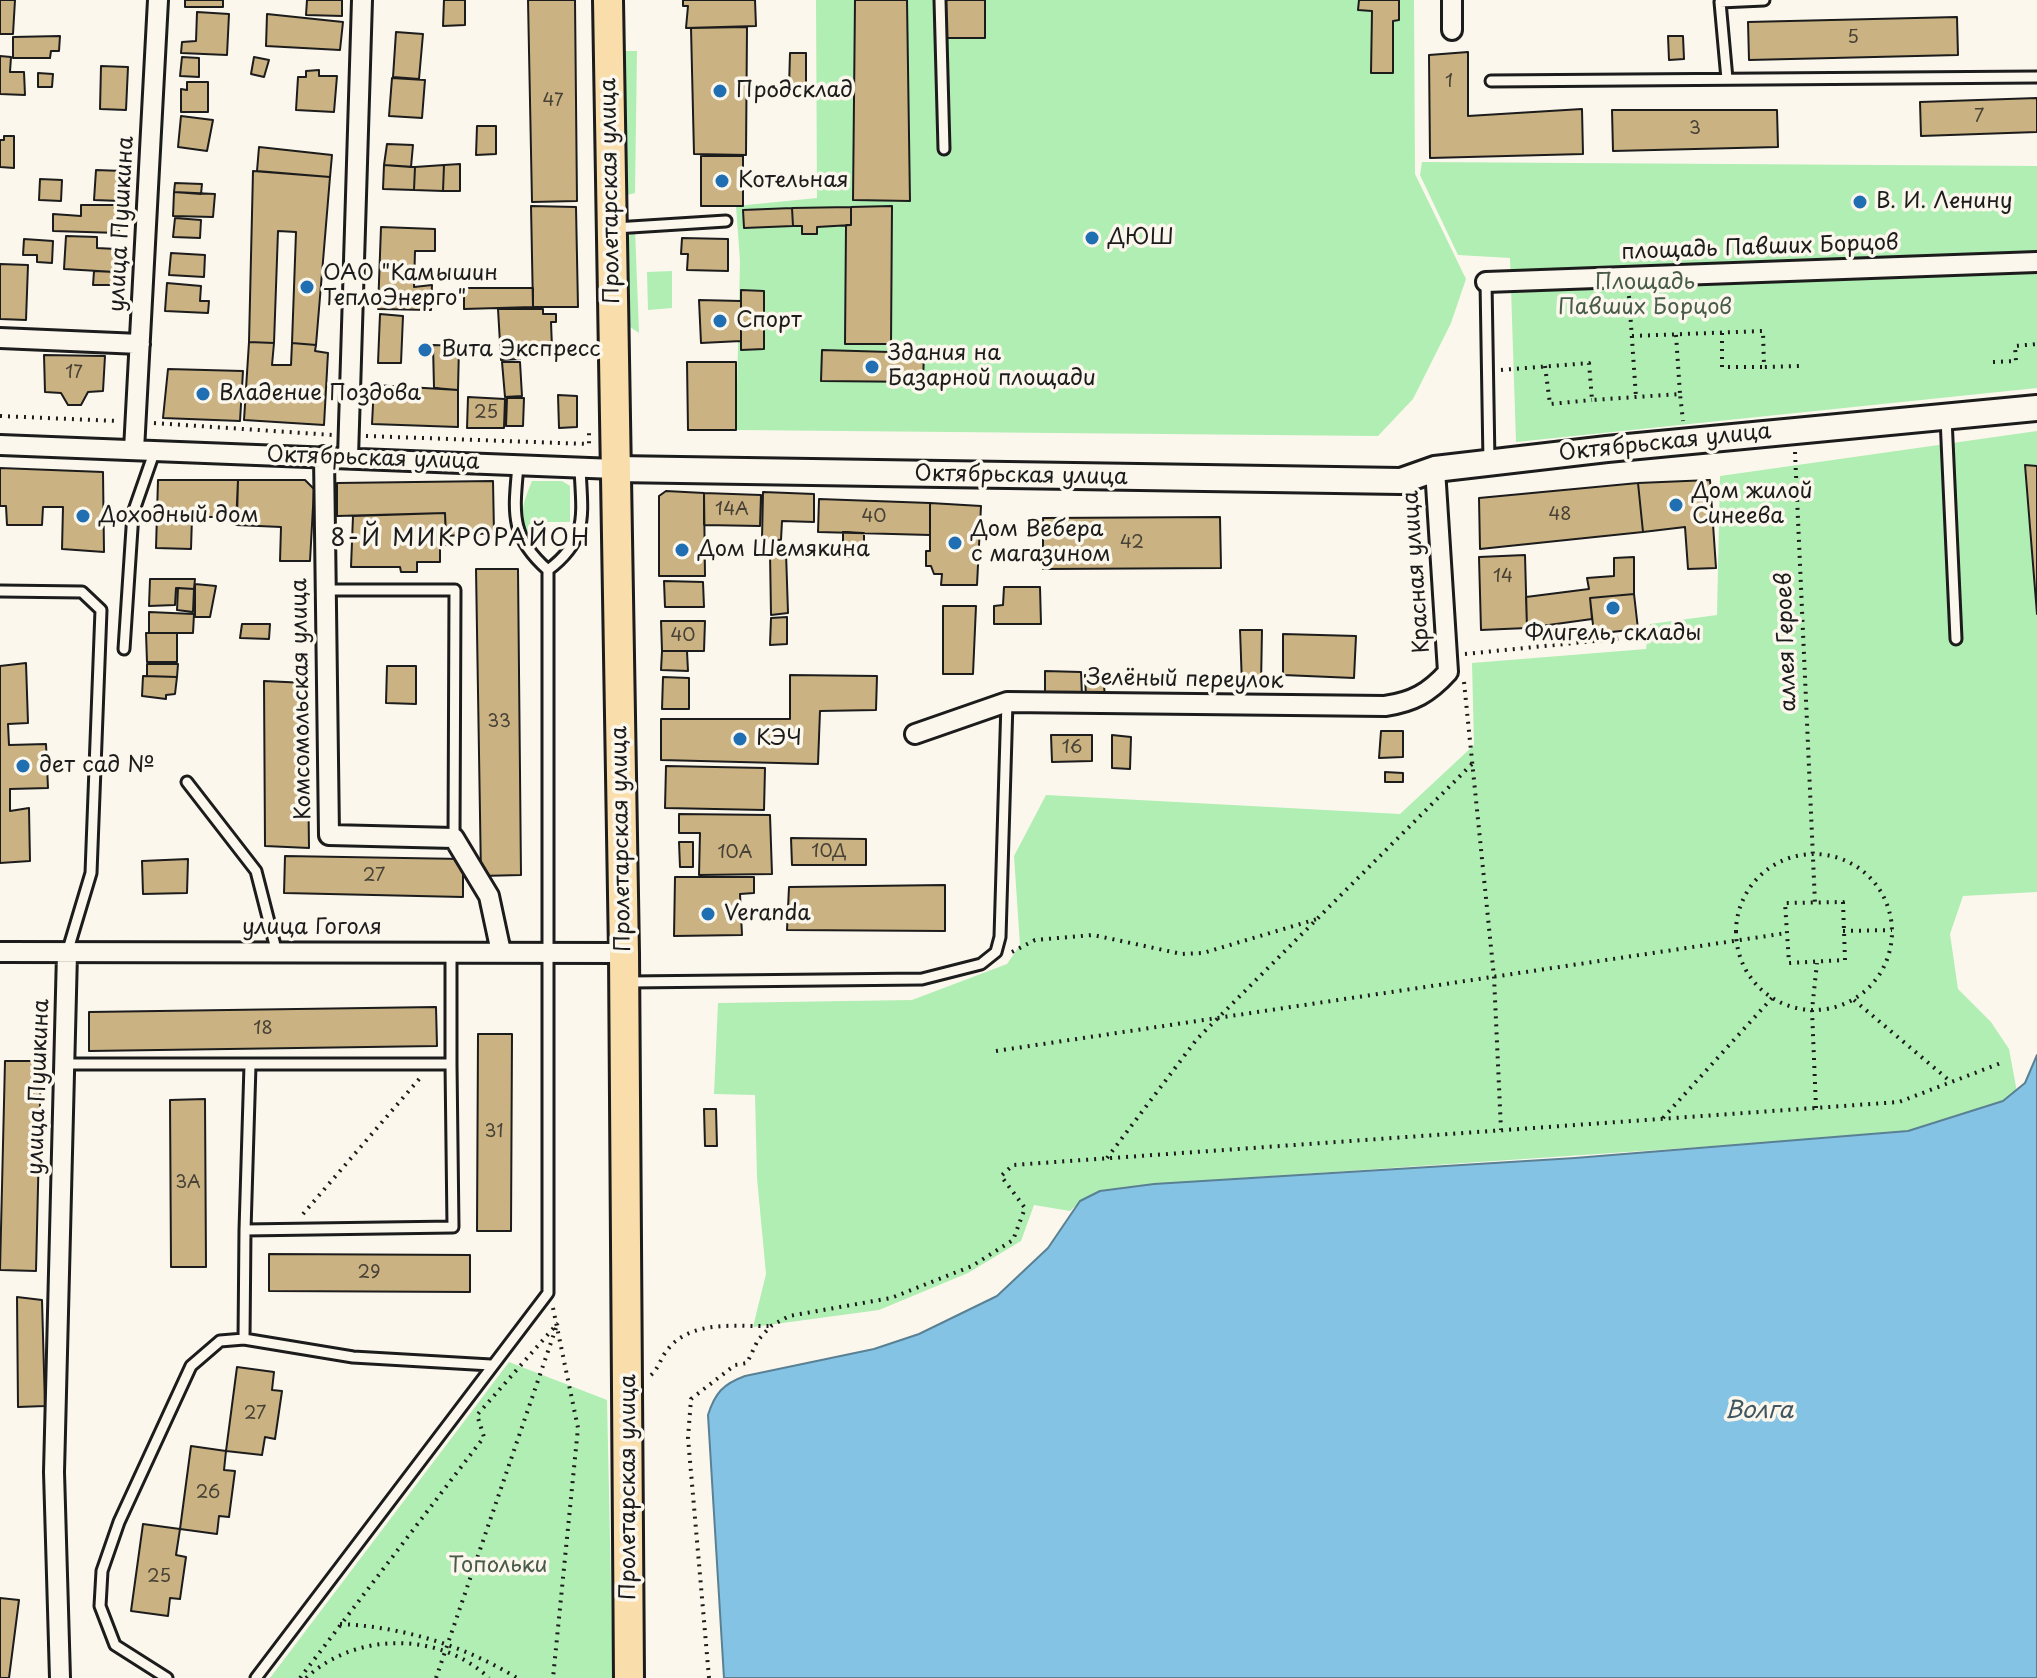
<!DOCTYPE html>
<meta charset="utf-8">
<style>
body{margin:0}
canvas{display:block;background:#fbf7ec}
</style>
<canvas width="2037" height="1678"></canvas>
<script>
const ctx = document.querySelector('canvas').getContext('2d');
ctx.lineJoin = 'round';
function fillPath(path, color) { ctx.fillStyle = color; ctx.fill(path, 'evenodd'); }
function trace(path, color, width, dash) { ctx.strokeStyle = color; ctx.lineWidth = width; ctx.lineCap = dash ? 'butt' : 'round'; ctx.setLineDash(dash || []); ctx.stroke(path); }
function label(font, color, halo, rows, align = 'center') {
  ctx.font = font + ' "Playpen Sans",sans-serif'; ctx.lineWidth = 7; ctx.setLineDash([]); ctx.textBaseline = 'middle'; ctx.strokeStyle = halo; ctx.fillStyle = color; for (const [text, x, y, turn = 0] of rows) {
    ctx.save(); ctx.translate(x, y); ctx.rotate((+turn || 0) * Math.PI / 180); ctx.textAlign = isNaN(turn) ? turn : align; if (halo) ctx.strokeText(text, 0, 0); ctx.fillText(text, 0, 0); ctx.restore();
  }
}
const green = new Path2D(`
 M816 0H1414L1415 174 1466 279 1451 323 1413 399 1378 436 736 430 740 261 736 206 817 198Z
 M624 51H637L635 193 623 196Z
 M1422 162 2037 166V388L1516 442 1510 258 1458 255 1420 175Z
 M635 229 639 333 627 325 626 240Z
 M672 271V308L648 310 647 272Z
 M2037 431V892L1963 896 1950 934 1958 989 1991 1022 2009 1049 2017 1092 2003 1101 1908 1131 1849 1137 1154 1184C1123 1188 1093 1188 1070 1211L1034 1205 1021 1241 968 1273 879 1310 753 1327 766 1274 757 1178 755 1095 714 1094 718 1003 912 1000 1007 964 1020 945 1014 856 1046 795 1400 814 1474 745 1472 663 1646 649 1650 624 1717 615 1720 476Z
 M532 481H562L570 486V522H546V542L534 543C516 522 522 505 532 481Z
 M509 1362 607 1400 613 1678H270Z`);
const water = new Path2D(`
 M2037 1055V1678H724L708 1415C715 1393 723 1384 745 1376L874 1349 919 1334 997 1296 1048 1248 1080 1201 1100 1191 1154 1184 1575 1158 1908 1131 2003 1101 2025 1083Z`);
const building = new Path2D(`
 M0 0H15L13 34H0Z
 M185 0H223V7H185Z
 M307 0H342V16L306 15Z
 M444 0H465V25L443 26Z
 M528 0H575L577 201 532 202Z
 M683 0H755L756 26 686 28 688 6H683Z
 M855 0H907L910 201 853 200Z
 M942 0H985V38H943Z
 M1359 0H1399V20L1393 21V73H1371L1372 11 1358 10Z
 M197 12 229 14 227 55 181 53 182 42 196 41Z
 M267 14 343 22 340 50 266 46Z
 M1957 17 1958 55 1749 60 1748 22Z
 M747 27 746 155 694 154 691 28Z
 M396 32 423 34 419 79 393 77Z
 M60 36 59 51H51L50 58H13V37Z
 M1668 36H1683L1684 59 1669 60Z
 M1468 52V116L1582 109 1583 154 1430 158 1429 55Z
 M790 53H806V89L789 88Z
 M0 56 11 57 10 72H24L25 95 0 94Z
 M182 57 199 58V77L180 76Z
 M254 57 269 60 264 77 251 74Z
 M101 66 128 67 126 110 100 109Z
 M319 70V76H337L334 112 296 110 298 77H306V71Z
 M38 73 53 74 52 87H38Z
 M392 78 425 80 422 118 389 116Z
 M187 82H208V112H181V89L187 90Z
 M2037 98V132L1921 136 1920 102Z
 M1612 110H1777L1778 147 1613 151Z
 M181 116 213 120 207 151 178 147Z
 M477 126H496V154L476 155Z
 M4 136H14V168L0 167V140H4Z
 M387 144 413 145 411 167 384 165Z
 M259 147 332 155 330 177 257 171Z
 M701 156H743V206H701Z
 M460 164V191H443L444 165Z
 M384 165 415 167 414 190 383 189Z
 M444 165 443 191 414 190 415 167Z
 M96 170 123 171 121 201 94 200Z
 M253 171 330 177 316 345 292 343 296 232 278 231 274 343 249 342Z
 M40 179 62 180 61 201 39 200Z
 M175 183 202 184 201 194 174 192Z
 M174 192 215 194 213 217 173 216Z
 M81 205H120L119 233 53 231V214L81 216Z
 M531 206 576 207 578 307H533Z
 M892 206 891 344H845L846 225H851V207Z
 M851 207V225L817 227V234H802V226H793L792 208Z
 M792 208 793 226 744 228 743 210Z
 M175 218 201 220 200 238 173 237Z
 M381 227 435 229V251H415L414 287 432 285 431 310 378 309Z
 M66 236 97 237V248L116 249 115 272 64 269Z
 M682 238 728 239V271L687 270 688 254H681Z
 M24 239 53 241 52 263 37 262V255H23Z
 M171 253 205 255 204 277 169 275Z
 M0 264 28 265 26 320 0 319Z
 M94 271 115 272 114 285H93Z
 M167 283 201 286 200 301H209L208 313 165 311Z
 M464 288H533V307L464 309Z
 M741 290 764 291V349L741 350Z
 M699 300 741 301V341L701 343Z
 M498 309H543V314H556V322H551L552 348H520V359L501 360Z
 M380 314 403 316 401 363H378Z
 M249 342 274 343 272 365H291L292 343 316 345 315 351 328 353 324 425 244 420Z
 M433 345 459 346 458 390 434 388Z
 M822 350 924 353 923 382 821 381Z
 M44 355 105 356 103 391 88 392 81 405H68L61 393 45 392Z
 M502 362H520L522 396 505 397Z
 M687 362H736V430H688Z
 M168 369 243 371 240 421 163 418Z
 M374 385 458 390V427L372 424Z
 M558 395 577 396V427L559 428Z
 M468 397 505 399 504 428H467Z
 M507 398H524L523 426H506Z
 M2025 465 2037 466V614Z
 M0 468 103 472 104 552 62 549 63 507H43L42 525H7L6 506H0Z
 M158 480H238L237 517H192L191 549 156 548Z
 M238 480H305L314 489 310 561H280L281 527 236 525Z
 M1710 480 1716 568 1688 569 1685 527 1643 532 1638 483Z
 M493 481 494 533 446 536 445 513 337 516V483Z
 M1638 483 1643 532 1480 549 1479 498Z
 M666 491 704 493 705 576H659V496Z
 M763 492 814 494V522L782 521 781 540 762 539Z
 M704 493 761 495 760 526 704 525Z
 M819 499 930 503V535L818 532Z
 M930 503 981 506 977 585H941L942 574H934L931 566H926V551H930Z
 M445 513 446 545H440V562H417V572H401L400 567H351L353 516Z
 M1220 517 1221 568 1043 569V518Z
 M843 532 864 533V557H843Z
 M786 552 788 613 771 615 770 553Z
 M1525 555 1527 628 1481 630 1479 557Z
 M1634 557V594L1590 598 1592 619 1527 628 1526 597 1589 589 1587 578 1614 576V558Z
 M476 569H518L521 875 481 876Z
 M150 579H195L194 589 176 588 175 605 149 606Z
 M664 581 703 582 704 607H665Z
 M195 584 216 586 210 617H195Z
 M1004 587H1040L1041 624H994V606L1003 605Z
 M178 588 194 589 193 612 177 610Z
 M1634 594 1638 629 1594 634 1590 598Z
 M943 606H976L973 674H943Z
 M149 612 194 614 193 633H149Z
 M787 617V644L770 645 771 618Z
 M661 621H705L704 651H662Z
 M242 624H270L269 639 240 638Z
 M1240 630H1262L1261 685H1242Z
 M146 633H177V662H147Z
 M1283 634 1356 636 1354 678 1283 675Z
 M662 651H687L688 671 661 670Z
 M26 663 28 723 8 724 9 745 46 744 48 788 10 789V811L29 808 30 861 0 863V666Z
 M147 664H178L177 677 147 676Z
 M387 666H416V704L386 703Z
 M1045 671 1081 672 1082 696 1045 695Z
 M1103 674 1105 697 1086 698 1085 675Z
 M790 675 877 676 876 710 820 711 818 764 661 760V719H790Z
 M143 676 177 677 175 694 166 695V699L142 696Z
 M663 677 689 678V709H662Z
 M264 681 307 683 309 848 265 846Z
 M1381 731H1403V757L1379 758Z
 M1051 735H1092V761L1052 762Z
 M1112 735 1131 737 1130 769 1112 768Z
 M666 766 765 768 764 810 665 808Z
 M1385 772 1403 773V782H1385Z
 M679 814 770 815 772 874 699 875 700 833H679Z
 M791 838 866 839V865H792Z
 M679 842H693V867H680Z
 M285 856 463 859V897L284 893Z
 M188 859 187 893 143 894 142 861Z
 M675 877H754V893L740 894 742 935 674 936Z
 M945 885V931L787 930 789 887Z
 M436 1007 437 1046 89 1051V1012Z
 M478 1034H512L511 1231H477Z
 M5 1061H41L36 1271 0 1270Z
 M205 1099 206 1267H171L170 1100Z
 M704 1109H716L717 1146H705Z
 M269 1254 470 1255V1292L269 1291Z
 M17 1297 42 1300 45 1406 18 1407Z
 M237 1367 274 1372 272 1390 282 1391 275 1439 265 1437 262 1455 226 1451Z
 M191 1446 226 1451 224 1470 235 1471 229 1517 219 1516 217 1534 180 1529Z
 M143 1524 180 1529 176 1555 186 1557 180 1599 170 1598 168 1616 131 1611Z
 M0 1598 19 1600 9 1678H0Z`);
const path = new Path2D(`
 M1629 296 1636 397
 M1722 333V367H1764
 M1676 335 1680 394
 M1632 336 1763 331 1764 367 1799 366
 M1993 362 2016 361 2015 346 2037 344
 M1545 366 1550 404 1592 400
 M1501 370 1589 363 1592 400 1680 394 1683 421
 M0 416 117 421
 M154 423 333 435
 M366 436 589 444V429
 M1795 452 1815 903
 M1465 654 1634 637
 M1464 682 1494 977 1501 1130
 M1736 932a78 78 0 1 1 156 0a78 78 0 1 1-156 0Z
 M1843 902 1845 960 1789 963 1785 903Z
 M1843 931 1892 930
 M1012 952 1035 940 1093 935 1182 954 1203 953 1317 919
 M1854 1000 1951 1082
 M996 1051 1787 933
 M1816 1108 1812 1010 1817 963
 M1663 1118 1772 998
 M1107 1158 1197 1039 1472 764
 M303 1214 420 1078
 M553 1308 578 1428 553 1678
 M651 1375C659 1368 661 1357 668 1349 692 1319 738 1327 771 1326
 M340 1624C403 1627 463 1645 517 1678
 M300 1678 484 1437 477 1415 558 1323
 M306 1678C355 1632 439 1631 489 1678
 M436 1678 557 1325
 M709 1678 688 1438 691 1399 735 1365 747 1363 758 1340 771 1326 789 1316 891 1298 972 1266 1013 1240 1025 1208 1001 1176 1013 1165 1899 1102 2001 1063`);
const lane = new Path2D(`
 M940 0 944 149
 M1727 79 1720 2 1764 0
 M1491 81 2037 77
 M615 228 726 221
 M1486 282 1489 462
 M1946 418 1956 639
 M548 570C589 539 582 515 580 468
 M324 590H455L454 838
 M0 591 82 592 101 610 91 873 67 953
 M124 649 133 513 155 450
 M187 782 256 871 277 953
 M629 982 922 979 981 964 996 952 1000 937 1007 702
 M63 1064H451V952
 M451 1064 453 1227 245 1230 244 1339 353 1357 491 1365
 M245 1230 250 1065
 M167 1678 115 1645 100 1606 102 1571 119 1522 191 1366 220 1341 244 1339
 M256 1678 548 1293V570C509 536 514 512 518 465`);
const street = new Path2D(`
 M1452 0V30
 M1486 282 2037 262
 M0 338 140 344
 M0 445 615 469
 M134 450 158 0
 M324 456 329 835 454 838 489 896 501 952
 M348 457 362 0
 M915 734 1007 702 1385 706C1413 702 1429 693 1448 672L1435 469
 M0 952 624 953
 M60 1678 54 1472 67 953`);
const secondary = new Path2D(`
 M615 469 1401 481 1435 469 1607 449 2037 408`);
const primary = new Path2D(`
 M608 0 624 953 629 1678`);
const markers = [
 [720,91,8,"#1f6fb2"],
 [722,181,8,"#1f6fb2"],
 [1860,202,8,"#1f6fb2"],
 [1092,238,8,"#1f6fb2"],
 [307,287,8,"#1f6fb2"],
 [720,321,8,"#1f6fb2"],
 [425,350,8,"#1f6fb2"],
 [872,367,8,"#1f6fb2"],
 [203,394,8,"#1f6fb2"],
 [1676,505,8,"#1f6fb2"],
 [83,516,8,"#1f6fb2"],
 [955,543,8,"#1f6fb2"],
 [682,550,8,"#1f6fb2"],
 [1613,608,8,"#1f6fb2"],
 [740,739,8,"#1f6fb2"],
 [23,766,8,"#1f6fb2"],
 [708,914,8,"#1f6fb2"]
];
const numberNames = [
 ["5",1853,38],
 ["1",1449,82],
 ["47",553,101],
 ["7",1979,117],
 ["3",1695,129],
 ["17",74,373],
 ["25",486,413],
 ["14А",732,510],
 ["48",1560,515],
 ["40",874,517],
 ["42",1132,543],
 ["14",1503,577],
 ["40",683,636],
 ["33",499,722],
 ["16",1072,748],
 ["10Д",829,852],
 ["10А",735,853],
 ["27",374,876],
 ["18",263,1029],
 ["31",494,1132],
 ["3А",188,1183],
 ["29",369,1273],
 ["27",255,1414],
 ["26",208,1493],
 ["25",159,1577]
];
const poiNames = [
 ["Продсклад",736,91],
 ["Котельная",738,181],
 ["В. И. Ленину",1876,202],
 ["ДЮШ",1108,238],
 ["ОАО \"Камышин",323,274],
 ["ТеплоЭнерго\"",323,299],
 ["Спорт",736,321],
 ["Вита Экспресс",441,350],
 ["Здания на",888,354],
 ["Базарной площади",888,379],
 ["Владение Поздова",219,394],
 ["Дом жилой",1692,492],
 ["Синеева",1692,517],
 ["Доходный дом",99,516],
 ["Дом Вебера",971,530],
 ["с магазином",971,555],
 ["Дом Шемякина",698,550],
 ["Флигель, склады",1613,634,"center"],
 ["КЭЧ",756,739],
 ["дет сад №",39,766],
 ["Veranda",724,914]
];
const streetNames = [
 ["Пролетарская улица",611,191,-91],
 ["улица Пушкина",122,224,-87],
 ["площадь Павших Борцов",1760,248,-2],
 ["Октябрьская улица",1665,443,-6],
 ["Октябрьская улица",373,459,2],
 ["Октябрьская улица",1021,476,1],
 ["Красная улица",1417,572,-94],
 ["аллея Героев",1787,642,-92],
 ["Зелёный переулок",1185,680,1],
 ["Комсомольская улица",302,699,-91],
 ["Пролетарская улица",622,839,-91],
 ["улица Гоголя",312,928],
 ["улица Пушкина",39,1087,-88],
 ["Пролетарская улица",629,1487,-90]
];
const parkNames = [
 ["Площадь",1645,283],
 ["Павших Борцов",1645,308],
 ["Топольки",498,1566]
];
const neighbourhoodNames = [
 ["8-Й МИКРОРАЙОН",461,539]
];
const waterNames = [
 ["Волга",1759,1411]
];
fillPath(green, '#b1eeb4');
fillPath(water, '#84c3e4');
trace(water, '#5a8094', 2);
fillPath(building, '#cab282');
trace(building, '#1c1c1c', 2);
trace(lane, '#1c1c1c', 15);
trace(street, '#1c1c1c', 24);
trace(secondary, '#1c1c1c', 30);
trace(primary, '#1c1c1c', 34);
trace(path, '#1c1c1c', 4, [2, 6]);
trace(lane, '#fbf7ec', 9);
trace(street, '#fbf7ec', 18);
trace(secondary, '#fbf7ec', 24);
trace(primary, '#f9ddab', 28);
for (const [x, y, r, color] of markers) { const dot = new Path2D(); dot.arc(x, y, r, 0, 2 * Math.PI); ctx.fillStyle = color; ctx.fill(dot); trace(dot, '#fbf7ec', 3); }
label('18px', '#484236', null, numberNames);
label('22px', '#1c1c1c', '#fbf7ec', poiNames, 'left');
label('22px', '#1c1c1c', '#fbf7ec', streetNames);
label('22px', '#495b4a', '#fbf7ec', parkNames);
ctx.letterSpacing = '2px';
label('24px', '#1c1c1c', '#fbf7ec', neighbourhoodNames);
ctx.letterSpacing = '0px';
label('italic 24px', '#405662', '#fbf7ec', waterNames);
</script>
